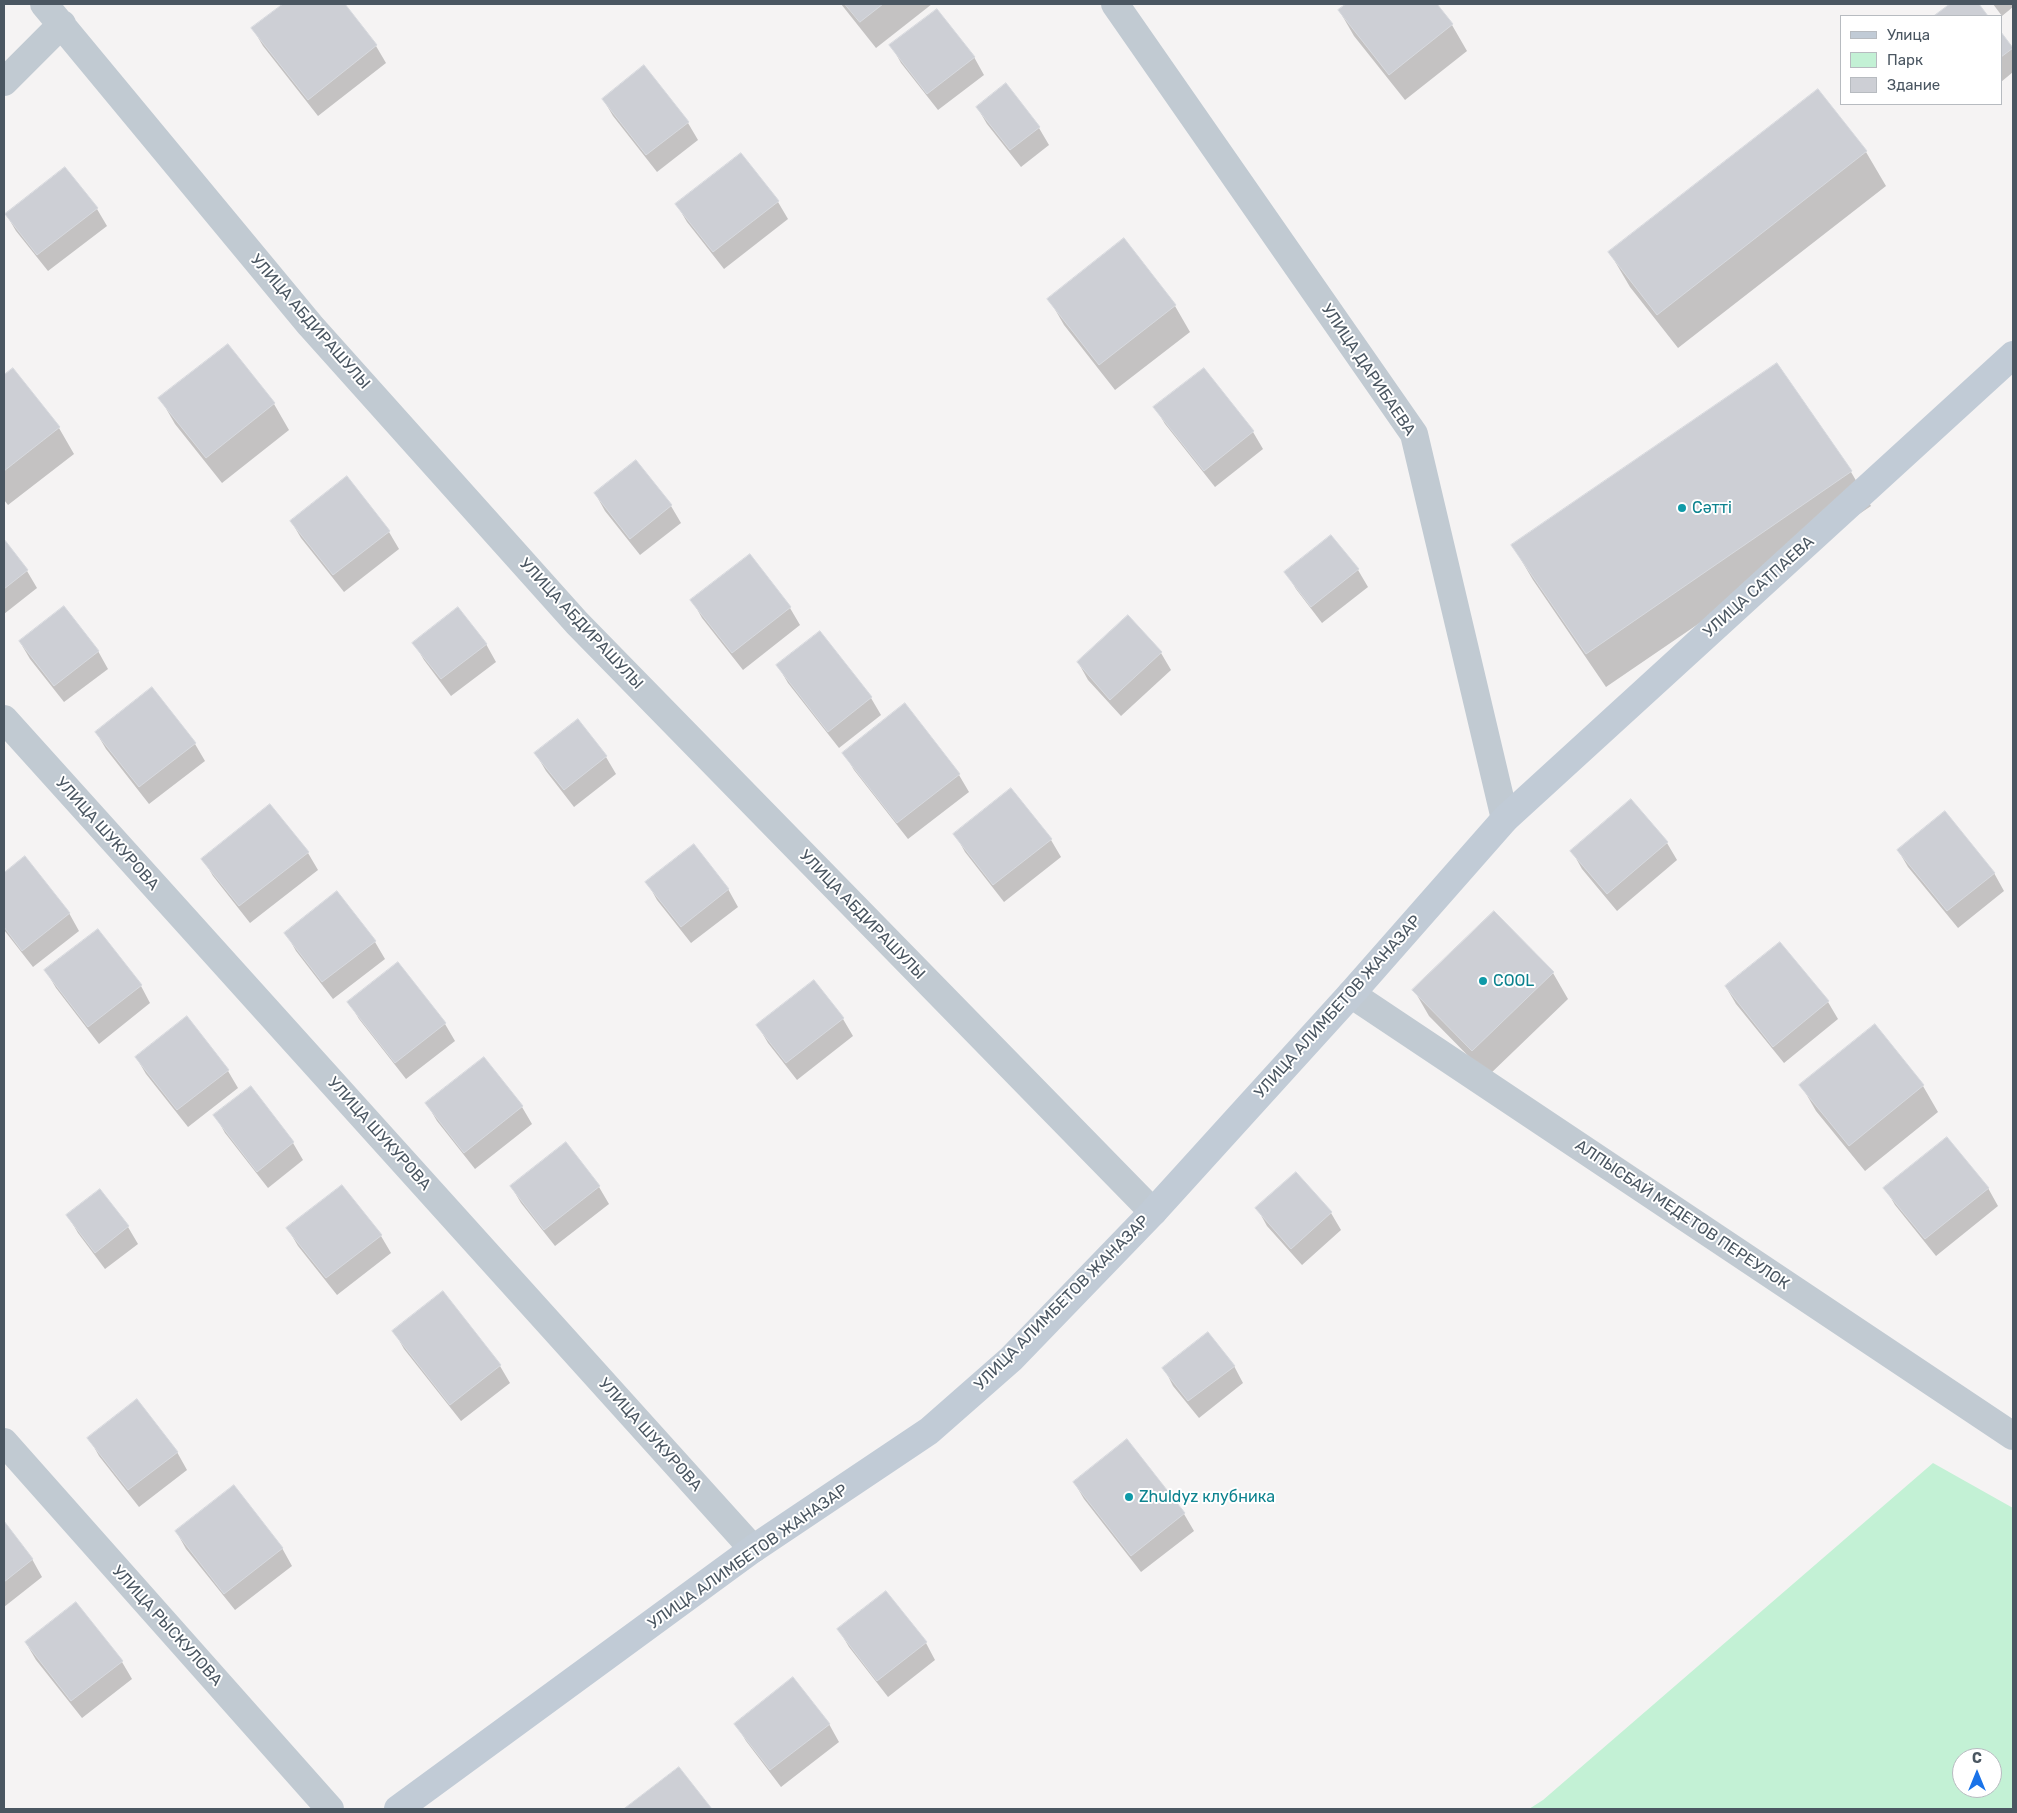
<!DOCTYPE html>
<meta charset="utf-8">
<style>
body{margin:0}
#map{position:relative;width:2017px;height:1813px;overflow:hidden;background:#f5f3f3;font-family:Rubik,sans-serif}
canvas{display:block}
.frame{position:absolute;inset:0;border:5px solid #4a5661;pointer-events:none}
.legend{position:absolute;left:1840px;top:15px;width:162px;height:90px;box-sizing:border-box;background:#fff;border:1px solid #b7bbc0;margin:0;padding:6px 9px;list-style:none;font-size:15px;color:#4a5661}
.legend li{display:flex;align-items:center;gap:10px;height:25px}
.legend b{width:25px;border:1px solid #b7bbc0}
.north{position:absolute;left:1952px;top:1748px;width:50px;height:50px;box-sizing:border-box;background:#fff;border:1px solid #b7bbc0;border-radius:50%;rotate:0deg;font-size:14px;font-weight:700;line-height:20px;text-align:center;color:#4a5661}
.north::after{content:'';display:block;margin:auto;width:18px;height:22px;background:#1a73e8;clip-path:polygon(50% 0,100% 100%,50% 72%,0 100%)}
</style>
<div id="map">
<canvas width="2017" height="1813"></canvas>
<div class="frame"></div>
<ul class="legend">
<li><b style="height:6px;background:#c1cbd6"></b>Улица</li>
<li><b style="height:14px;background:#c3f1d5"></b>Парк</li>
<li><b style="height:14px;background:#cdcfd5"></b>Здание</li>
</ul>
<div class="north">С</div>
</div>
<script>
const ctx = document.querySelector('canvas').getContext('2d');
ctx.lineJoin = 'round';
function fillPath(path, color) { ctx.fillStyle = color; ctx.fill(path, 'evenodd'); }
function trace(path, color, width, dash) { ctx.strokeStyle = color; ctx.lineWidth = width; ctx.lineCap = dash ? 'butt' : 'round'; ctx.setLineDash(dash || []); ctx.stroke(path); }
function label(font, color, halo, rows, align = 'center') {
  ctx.font = font + ' Rubik,sans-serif'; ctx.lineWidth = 4; ctx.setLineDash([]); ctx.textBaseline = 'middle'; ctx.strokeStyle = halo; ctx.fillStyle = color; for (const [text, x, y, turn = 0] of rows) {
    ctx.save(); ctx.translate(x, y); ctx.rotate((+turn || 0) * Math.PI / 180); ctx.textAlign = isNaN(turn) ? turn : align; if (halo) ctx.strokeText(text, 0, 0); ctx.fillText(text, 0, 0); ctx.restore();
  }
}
const green = new Path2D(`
 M1933 1463 2013 1508V1809H1529L1543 1800ZM1962 1758H1992V1788H1962Z`);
const shadow = new Path2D(`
 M285 4H343L376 46 386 63 318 116 263 46 253 29Z
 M841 4H932L876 48Z
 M1348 4H1436L1452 25 1467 51 1405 100 1354 36 1339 10Z
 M1952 4H1977L1987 16H1936Z
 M1993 4H2013V7L2002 16Z
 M2001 34 2013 51V72L2001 82Z
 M891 45 974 57 984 75 938 110 901 63Z
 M603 99 688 123 698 140 657 172 613 116Z
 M977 107 1039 128 1049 145 1021 167 987 124Z
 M1866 152 1886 186 1678 348 1630 287 1610 253Z
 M741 155 778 202 788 219 724 269 687 222 677 205Z
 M97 209 107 226 48 271 16 231 6 214Z
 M1124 240 1175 306 1190 332 1115 390 1064 325 1049 299Z
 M228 345 274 404 289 430 222 483 175 424 160 398Z
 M1777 365 1851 472 1871 506 1606 687 1533 580 1513 546Z
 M13 369 59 428 74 454 8 505 4 500V376Z
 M1204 369 1253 432 1263 449 1215 487 1165 424 1155 407Z
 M636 462 671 506 681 523 640 555 605 511 595 493Z
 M347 478 389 532 399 549 344 592 301 538 291 521Z
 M1331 537 1358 570 1368 587 1322 623 1296 589 1286 572Z
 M4 541 27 571 37 588 4 614Z
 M692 600 790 608 800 625 743 670 702 618Z
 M1128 617 1161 653 1171 670 1121 716 1088 680 1078 662Z
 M820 633 871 698 881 715 839 748 788 683 778 666Z
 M20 642 98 651 108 669 64 702 30 659Z
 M414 643 486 644 496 662 451 696 424 660Z
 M904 705 959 775 969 792 908 839 854 770 844 753Z
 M577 721 606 757 616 774 574 807 546 771 536 754Z
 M96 732 195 744 205 761 149 804 106 749Z
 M1011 790 1051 840 1061 857 1004 902 965 852 955 834Z
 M270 805 308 853 318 870 250 923 213 876 203 859Z
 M1667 843 1677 860 1617 911 1582 869 1572 851Z
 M1898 850 1994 873 2004 891 1958 928 1908 867Z
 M25 858 69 913 79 931 33 967 4 930V874Z
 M647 882 728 889 738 907 691 943 657 900Z
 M1494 913 1553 973 1568 999 1488 1076 1429 1016 1414 990Z
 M286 933 375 942 385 959 333 999 296 951Z
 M1780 943 1828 1002 1838 1019 1784 1063 1736 1004 1726 987Z
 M398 964 445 1024 455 1041 406 1079 359 1019 349 1002Z
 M46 971 141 986 150 1003 99 1044 56 988Z
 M814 982 843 1019 853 1036 797 1080 768 1043 758 1026Z
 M187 1018 228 1071 238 1088 188 1127 146 1074 136 1057Z
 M484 1059 522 1107 532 1124 475 1169 437 1121 427 1104Z
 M1801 1085 1923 1086 1938 1112 1865 1171 1816 1111Z
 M250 1088 293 1143 303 1160 268 1188 225 1133 215 1115Z
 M1296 1173 1331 1213 1341 1230 1302 1265 1267 1226 1257 1208Z
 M511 1186 599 1187 609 1204 555 1246 521 1203Z
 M1885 1188H1988L1998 1206 1936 1256 1895 1205Z
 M68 1216 128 1227 138 1244 105 1269 78 1233Z
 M288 1229 381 1236 391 1253 337 1295 298 1246Z
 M394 1331 500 1366 510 1383 461 1421 404 1349Z
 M1234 1366 1243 1383 1199 1418 1173 1386 1164 1368Z
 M89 1438 177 1452 187 1470 139 1507 99 1456Z
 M1074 1482 1184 1514 1194 1531 1141 1572 1084 1499Z
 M4 1523 32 1559 42 1577 4 1607Z
 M176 1531 282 1548 292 1566 235 1610 186 1549Z
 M76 1604 122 1662 132 1679 82 1718 36 1660 26 1643Z
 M839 1630 926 1643 935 1660 888 1697 849 1647Z
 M736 1724H829L839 1742 781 1787 746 1741Z
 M678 1768 710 1809H625Z`);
const building = new Path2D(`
 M283 4H345L377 45 308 100 251 28Z
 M845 4H883L860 22Z
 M1346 4H1437L1453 24 1389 75 1338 10Z
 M1950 4H1979L1988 16H1934Z
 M937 9 975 57 927 94 889 45Z
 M2001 32 2013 48 2001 57Z
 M644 65 689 122 646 155 602 99Z
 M1006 83 1040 127 1010 150 976 107Z
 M1818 89 1867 151 1657 315 1608 252Z
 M741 153 779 201 713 252 675 204Z
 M65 167 98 208 37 255 5 214Z
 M1124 238 1176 305 1099 365 1047 299Z
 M228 344 275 403 206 458 158 398Z
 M1777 363 1852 471 1586 654 1511 545Z
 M13 368 60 427 4 471V375Z
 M1204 368 1254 431 1204 471 1153 407Z
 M636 460 672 505 630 539 594 493Z
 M347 476 390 531 333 575 290 521Z
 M1331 535 1359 569 1311 607 1284 572Z
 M4 539 28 570 4 589Z
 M750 554 791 607 732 653 690 600Z
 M64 606 99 651 54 686 19 641Z
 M458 607 487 644 441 679 412 643Z
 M1128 615 1162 652 1110 700 1077 662Z
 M820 631 872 697 828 732 776 665Z
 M152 687 196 743 139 787 95 732Z
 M905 703 960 774 897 823 842 753Z
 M578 719 607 756 564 790 534 753Z
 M1011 788 1052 839 993 885 953 834Z
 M1631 799 1668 842 1607 894 1570 851Z
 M270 804 309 852 239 906 201 859Z
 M1945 811 1995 873 1947 911 1897 850Z
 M694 844 729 889 681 927 645 882Z
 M25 856 70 913 22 951 4 927V873Z
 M337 891 376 941 322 982 284 933Z
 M1494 911 1554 972 1472 1051 1412 990Z
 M98 929 142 985 88 1027 44 970Z
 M1780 942 1829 1001 1773 1047 1725 986Z
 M398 962 446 1023 395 1063 347 1002Z
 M814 980 844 1018 786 1063 756 1025Z
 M187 1016 229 1070 177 1110 135 1057Z
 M1875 1024 1924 1085 1849 1146 1799 1085Z
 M484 1057 523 1106 464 1153 425 1103Z
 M251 1086 294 1142 257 1172 213 1115Z
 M1947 1137 1989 1188 1925 1239 1883 1188Z
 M566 1142 600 1186 544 1230 510 1186Z
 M1296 1172 1332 1212 1291 1249 1255 1208Z
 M342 1185 382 1235 326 1278 286 1228Z
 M100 1189 129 1226 95 1253 66 1215Z
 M443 1291 501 1365 450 1405 392 1331Z
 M1208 1332 1235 1366 1188 1401 1162 1368Z
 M137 1399 178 1452 128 1490 87 1438Z
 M1127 1439 1185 1513 1131 1556 1073 1482Z
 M234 1485 283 1548 224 1594 175 1531Z
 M4 1521 33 1559 4 1582Z
 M886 1591 927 1642 877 1681 837 1629Z
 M76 1602 123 1661 71 1701 25 1642Z
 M793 1677 830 1724 770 1770 734 1724Z
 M679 1767 712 1809H624Z`);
const street = new Path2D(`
 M44 4 310 325 577 623 1153 1212
 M1115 4 1414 434 1505 819
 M4 82 62 24
 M4 719 753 1549
 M1351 994 2013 1436
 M4 1442 330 1809`);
const secondary = new Path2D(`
 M398 1809 753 1549 929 1431 1011 1359 1153 1212 1351 994 1505 819 2013 355`);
const markers = [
 [1682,508,5,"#0f9aa8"],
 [1483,981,5,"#0f9aa8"],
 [1129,1497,5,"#0f9aa8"]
];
const streetNames = [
 ["УЛИЦА АБДИРАШУЛЫ",310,322,49],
 ["УЛИЦА ДАРИБАЕВА",1368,370,56],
 ["УЛИЦА САТПАЕВА",1759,587,-42],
 ["УЛИЦА АБДИРАШУЛЫ",581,624,47],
 ["УЛИЦА ШУКУРОВА",107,834,48],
 ["УЛИЦА АБДИРАШУЛЫ",862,915,46],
 ["УЛИЦА АЛИМБЕТОВ ЖАНАЗАР",1338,1007,-48],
 ["УЛИЦА ШУКУРОВА",379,1134,48],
 ["АЛПЫСБАЙ МЕДЕТОВ ПЕРЕУЛОК",1682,1215,34],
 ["УЛИЦА АЛИМБЕТОВ ЖАНАЗАР",1062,1303,-45],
 ["УЛИЦА ШУКУРОВА",650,1435,48],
 ["УЛИЦА АЛИМБЕТОВ ЖАНАЗАР",748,1557,-35],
 ["УЛИЦА РЫСКУЛОВА",167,1626,48]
];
const cultureNames = [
 ["Сәтті",1692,508],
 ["COOL",1493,981],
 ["Zhuldyz клубника",1139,1497]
];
fillPath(green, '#c3f1d5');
fillPath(shadow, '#0003');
fillPath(building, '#cdcfd5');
trace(building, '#d7d9de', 1);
trace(street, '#c1cad2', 28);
trace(secondary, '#c1cbd6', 28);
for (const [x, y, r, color] of markers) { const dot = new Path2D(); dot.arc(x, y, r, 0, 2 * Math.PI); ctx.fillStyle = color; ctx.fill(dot); trace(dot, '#fff', 2); }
label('16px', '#4a5661', '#fff', streetNames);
label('16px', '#0d838f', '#fff', cultureNames, 'left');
</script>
